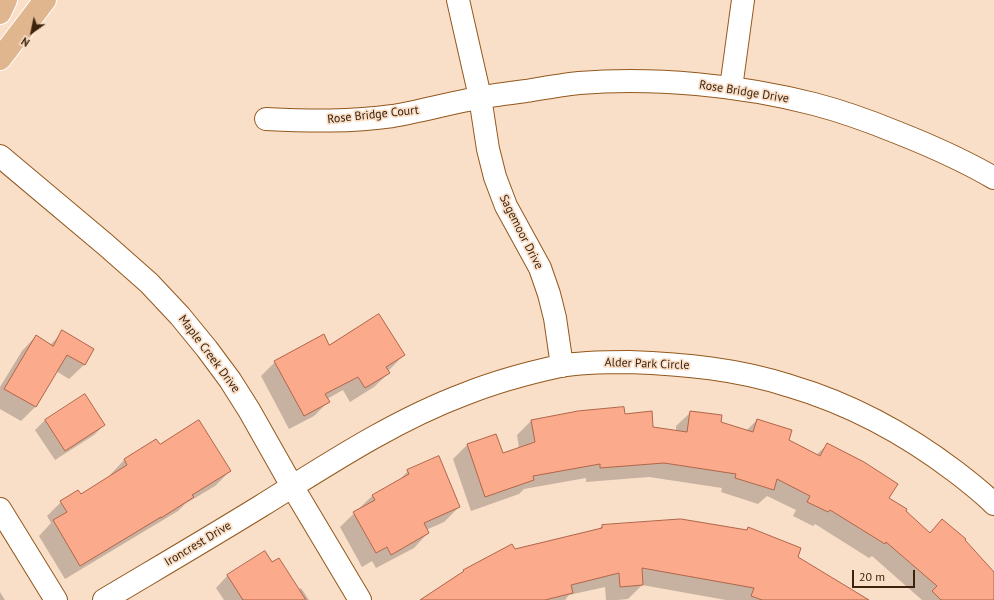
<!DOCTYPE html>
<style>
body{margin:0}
#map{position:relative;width:994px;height:600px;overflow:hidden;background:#f9dec8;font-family:"PT Sans",sans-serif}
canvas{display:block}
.north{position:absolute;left:12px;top:12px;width:40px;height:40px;-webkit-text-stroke:3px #f9dec8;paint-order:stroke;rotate:213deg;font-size:11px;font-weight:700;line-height:16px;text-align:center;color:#3d230b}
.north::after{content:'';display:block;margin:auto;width:14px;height:18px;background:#3d230b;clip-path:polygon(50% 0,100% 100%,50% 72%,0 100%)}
.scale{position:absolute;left:852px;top:570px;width:63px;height:18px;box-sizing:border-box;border:2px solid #3d230b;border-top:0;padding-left:5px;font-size:12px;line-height:14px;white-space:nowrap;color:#3d230b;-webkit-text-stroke:3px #f9dec8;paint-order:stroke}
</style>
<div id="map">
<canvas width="994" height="600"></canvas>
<div class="north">N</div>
<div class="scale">20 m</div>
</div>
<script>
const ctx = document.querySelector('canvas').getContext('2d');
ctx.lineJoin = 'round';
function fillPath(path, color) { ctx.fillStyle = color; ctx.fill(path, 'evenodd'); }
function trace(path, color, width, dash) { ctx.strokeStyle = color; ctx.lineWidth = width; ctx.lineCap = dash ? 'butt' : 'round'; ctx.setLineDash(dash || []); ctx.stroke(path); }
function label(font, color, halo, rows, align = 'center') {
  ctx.font = font + ' "PT Sans",sans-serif'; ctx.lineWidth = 3.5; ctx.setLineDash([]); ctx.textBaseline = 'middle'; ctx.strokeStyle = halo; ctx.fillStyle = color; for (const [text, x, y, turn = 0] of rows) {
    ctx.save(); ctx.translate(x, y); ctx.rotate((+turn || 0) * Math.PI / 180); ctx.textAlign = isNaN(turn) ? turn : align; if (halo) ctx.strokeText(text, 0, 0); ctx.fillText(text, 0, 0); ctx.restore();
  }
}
const shadow = new Path2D(`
 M63 332 93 349 84 365 69 379 56 371 35 407 21 421 0 409V387L22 351 36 336 50 345Z
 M329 346 404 355 388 371 389 373 374 387 350 402 343 390 327 399 328 402 314 416 289 429 261 376 275 362Z
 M691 412 746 431 757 420 788 441 816 455 827 445 929 533 943 520 994 573V600H922L872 556 869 558 815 524 813 526 793 516 796 510 767 496 758 504 721 492 722 488 649 477 586 482V478L524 489 519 494 471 511 453 459 467 445 502 454 519 448 517 435 531 421 624 415 652 428 676 431V426Z
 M45 420 104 425 94 435 55 460 35 430Z
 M156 440 159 445 230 471 215 486 185 504 178 511 65 579 39 536 51 523 47 516 61 502 80 495 111 476 110 475 124 460Z
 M408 471 459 507 444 522 426 530 428 533 414 548 376 568 372 561 362 567 340 527 373 495 397 482Z
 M602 526 745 531 748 529 867 600H726L642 585 628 599 617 600H606L605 587 569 595 565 600H421L458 577 464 571 514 550 598 530Z
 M265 552 272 564 298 590 301 588 309 600H224L216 588 227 576Z
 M0 592 5 600H0Z`);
const building = new Path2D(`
 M379 314 405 355 386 367 390 373 365 388 358 377 325 394 330 402 304 416 274 361 324 334 329 345Z
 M62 330 94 349 85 365 67 355 36 407 4 389 36 335 53 346Z
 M85 394 105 425 65 451 45 420Z
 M624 407 625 414 652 411 653 427 687 432 690 411 722 415 721 422 753 432 757 419 792 430 789 440 820 456 827 443 864 462 898 484 889 498 907 509 906 511 930 533 942 519 966 539 965 540 994 572V600H941L932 591 937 586 886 542 885 544 830 510 828 512 807 502 810 496 777 479 774 490 735 478 736 474 664 463 600 468V464L533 476 534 480 485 497 467 444 496 434 503 453 535 442 531 420 578 411Z
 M199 420 231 471 192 495 194 497 161 518V517L80 566 53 520 67 512 60 501 78 490 81 494 127 465 124 459 156 439 160 444Z
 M439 456 460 507 424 523 429 533 391 555 387 547 376 553 353 512 375 500 372 495 409 474 407 470Z
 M681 519 747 530 748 527 801 548 798 557 869 600H762L751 596 754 588 642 568 643 585 620 587 619 573 571 585 573 593 545 600H420L464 571 463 570 512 544 515 549 602 528V525Z
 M265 551 272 562 279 558 306 600H243L227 575Z`);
const minor = new Path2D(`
 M458 0 480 97 488 149 495 177 506 206 540 268 549 294 555 318 562 366
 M731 88 743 0
 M266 119C309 121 351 122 393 116 422 111 450 103 478 98 494 95 510 93 526 91 544 88 561 85 579 83 654 77 740 85 814 104 841 111 869 121 896 132 929 145 963 160 994 178
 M0 156 106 245 149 283 180 316 207 349 230 380 249 410 292 486 360 600
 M0 509 56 600
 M104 600C156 569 209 538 261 506 327 465 393 421 465 394 495 382 528 373 560 366 581 362 607 362 629 362 684 364 738 369 790 386 851 404 906 434 956 472 969 482 982 492 994 504`);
const major = new Path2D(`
 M0 13 6 0
 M0 59 45 0`);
const streetNames = [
 ["Rose Bridge Drive",744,92,9],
 ["Rose Bridge Court",373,115,-6],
 ["Sagemoor Drive",521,232,63],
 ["Maple Creek Drive",209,354,53],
 ["Alder Park Circle",647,364,2],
 ["Ironcrest Drive",198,544,-31]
];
fillPath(shadow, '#0003');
fillPath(building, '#fcaa8c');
trace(building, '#b06549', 1);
trace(minor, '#93581d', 24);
trace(major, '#fff', 24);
trace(minor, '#fff', 22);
trace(major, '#e0b68f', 22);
label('12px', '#3d230b', '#f9dec8', streetNames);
</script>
